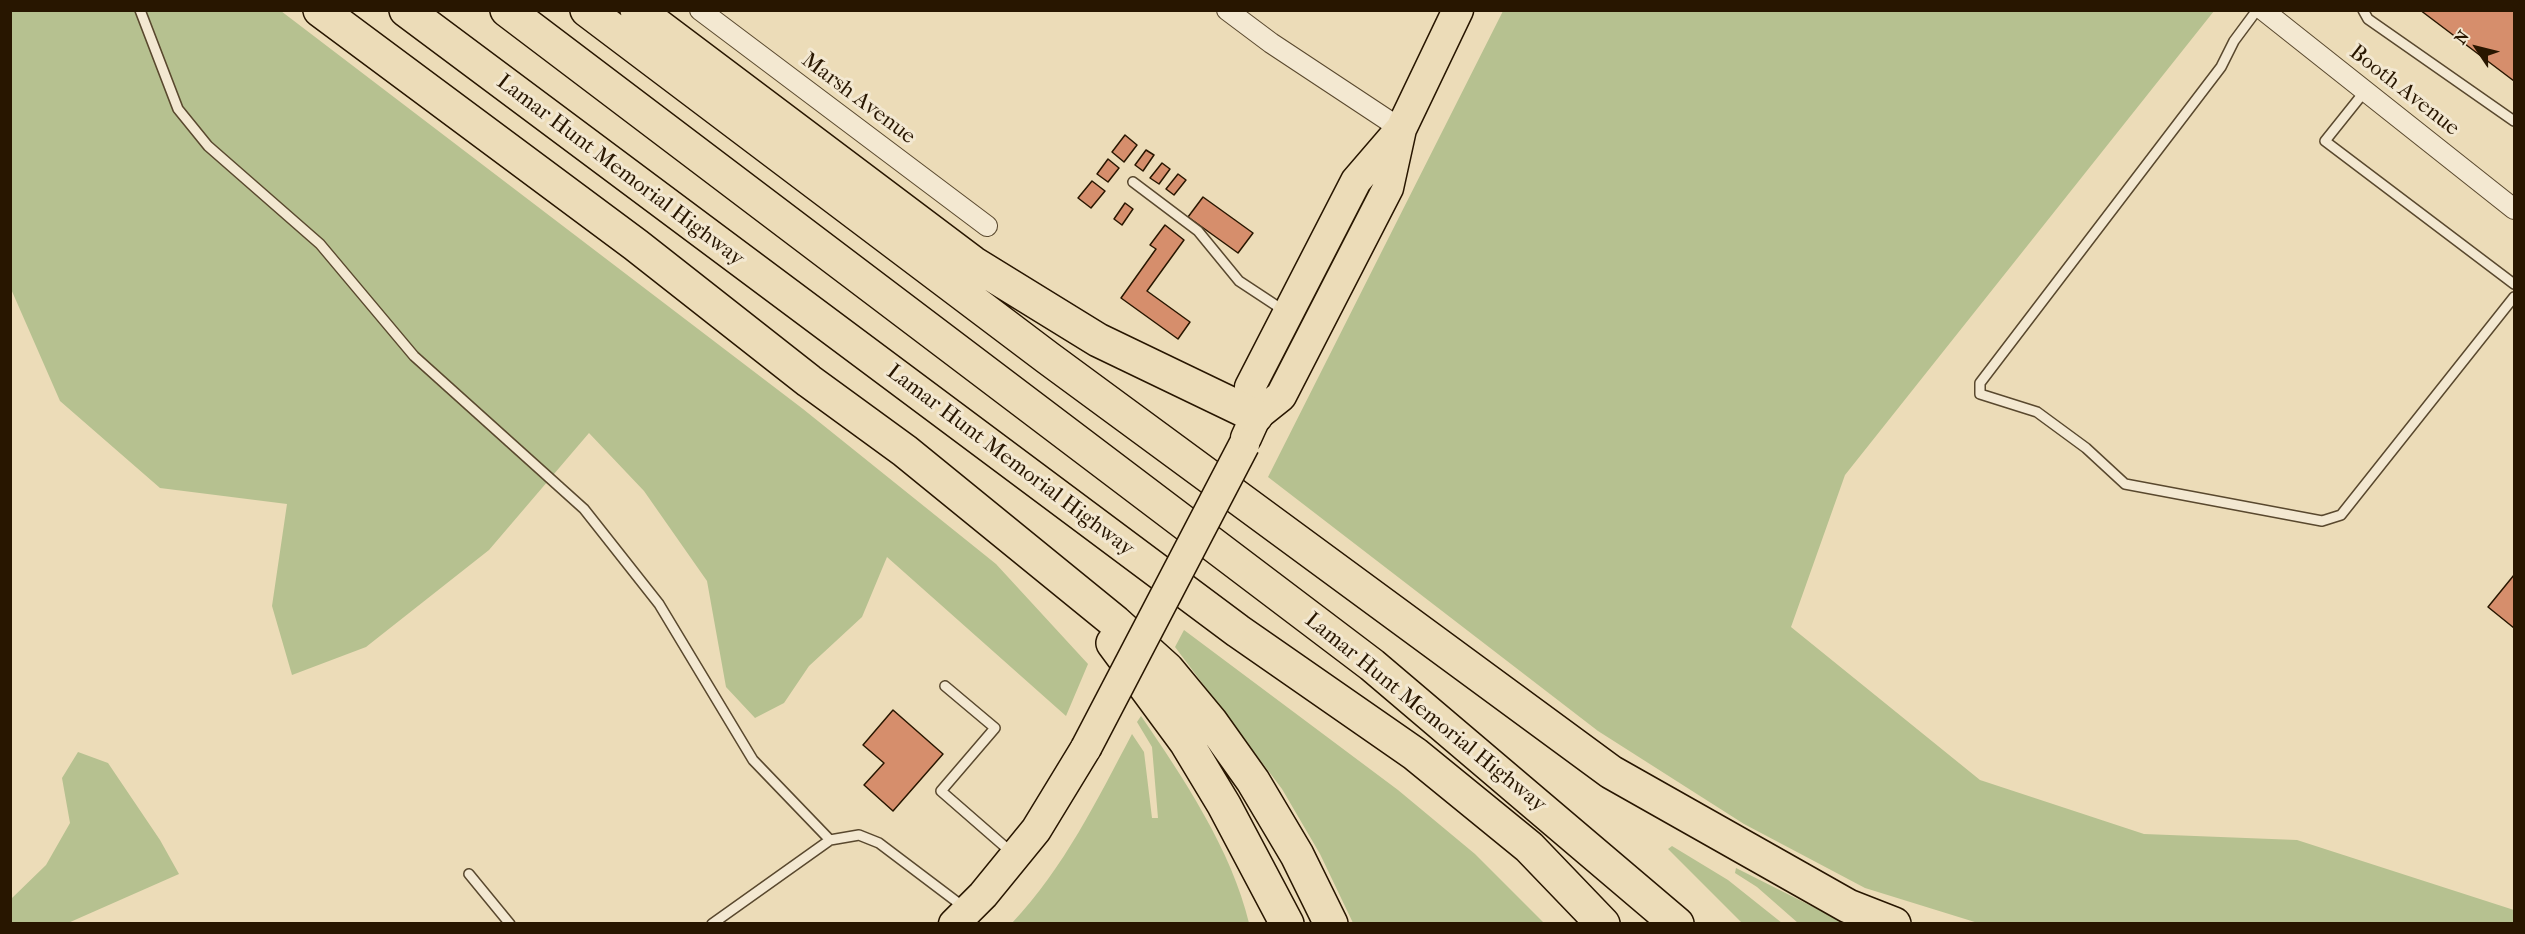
<!DOCTYPE html>
<style>
body{margin:0}
#map{position:relative;width:2525px;height:934px;overflow:hidden;background:#ecdcb8;font-family:"IM FELL French Canon",serif}
canvas{display:block}
.frame{position:absolute;inset:0;border:12px solid #281600;pointer-events:none}
.north{position:absolute;left:2447px;top:18px;width:60px;height:60px;-webkit-text-stroke:4px #f3e8d1;paint-order:stroke;rotate:305deg;font-size:16px;font-weight:700;line-height:24px;text-align:center;color:#281600}
.north::after{content:'';display:block;margin:auto;width:21px;height:27px;background:#281600;clip-path:polygon(50% 0,100% 100%,50% 72%,0 100%)}
</style>
<div id="map">
<canvas width="2525" height="934"></canvas>
<div class="frame"></div>
<div class="north">N</div>
</div>
<script>
const ctx = document.querySelector('canvas').getContext('2d');
ctx.lineJoin = 'round';
function fillPath(path, color) { ctx.fillStyle = color; ctx.fill(path, 'evenodd'); }
function trace(path, color, width, dash) { ctx.strokeStyle = color; ctx.lineWidth = width; ctx.lineCap = dash ? 'butt' : 'round'; ctx.setLineDash(dash || []); ctx.stroke(path); }
function label(font, color, halo, rows, align = 'center') {
  ctx.font = font + ' "IM FELL French Canon",serif'; ctx.lineWidth = 6; ctx.setLineDash([]); ctx.textBaseline = 'middle'; ctx.strokeStyle = halo; ctx.fillStyle = color; for (const [text, x, y, turn = 0] of rows) {
    ctx.save(); ctx.translate(x, y); ctx.rotate((+turn || 0) * Math.PI / 180); ctx.textAlign = isNaN(turn) ? turn : align; if (halo) ctx.strokeText(text, 0, 0); ctx.fillText(text, 0, 0); ctx.restore();
  }
}
const green = new Path2D(`
 M10 11H281L803 409 996 564 1088 664 1066 716 887 557 862 617 809 666 784 703 755 718 726 687 707 581 644 491 589 433 489 550 366 647 292 675 272 606 287 504 160 488 60 401 11 289Z
 M1503 11H2214L1845 475 1791 627 1980 780 2144 834 2297 840 2514 910V923H1978L1865 888 1744 824 1598 731 1268 477Z
 M1184 630 1398 790 1475 854 1544 923H1353L1320 854 1282 789 1175 647Z
 M1141 716C1183 777 1232 851 1249 923H1012C1064 868 1097 800 1132 734L1144 752 1152 818H1158L1152 747 1137 722Z
 M78 752 108 763 160 840 179 874 68 923H11V899L46 865 70 823 62 778Z
 M1672 846 1728 880 1782 923H1742L1668 849Z
 M1736 868 1845 923H1798L1757 887 1735 873Z`);
const building = new Path2D(`
 M2420 10H2514V81Z
 M1125 135 1137 145 1124 162 1112 152Z
 M1146 150 1154 155 1143 171 1135 165Z
 M1108 159 1119 168 1108 182 1097 174Z
 M1162 163 1170 169 1159 184 1150 178Z
 M1178 174 1186 180 1174 195 1166 189Z
 M1092 181 1105 191 1091 208 1078 198Z
 M1203 197 1253 233 1238 253 1188 217Z
 M1125 203 1133 209 1122 225 1114 219Z
 M1165 225 1184 240 1147 291 1190 322 1178 339 1121 298 1156 249 1150 245Z
 M2514 575V628L2488 607Z
 M893 710 943 754 893 811 864 785 884 763 863 745Z`);
const lane = new Path2D(`
 M140 10 178 109 208 146 320 244 414 356 584 509 659 604 753 760 830 840
 M2257 10 2234 41 2221 67 1980 383V394L2037 412 2086 448 2125 484 2322 521 2341 515 2514 297
 M2363 10 2368 19 2514 121
 M2365 91 2325 141 2514 284
 M1133 182 1198 231 1239 281 1283 310
 M945 686 995 728 941 791 1011 852
 M469 874 510 924
 M712 924 830 840 859 835 879 843 965 908`);
const street = new Path2D(`
 M700 10 987 226
 M1227 10 1271 43 1401 129
 M2263 10 2514 209`);
const primary = new Path2D(`
 M1256 416 1250 387 1356 181 1399 131
 M1246 438 1256 416 1281 396 1388 188 1401 129 1458 10
 M954 924 983 895 1036 830 1086 748`);
const highway = new Path2D(`
 M320 10 636 245 809 381 905 451 1115 622 1167 669 1211 722 1253 781 1297 855 1331 924
 M406 10 1238 631 1415 754 1529 847 1603 924
 M507 10 1372 665 1677 924
 M587 10 1048 358 1611 772 1848 906 1894 924
 M637 10 973 263 1098 340 1256 416
 M1113 643 1186 742 1224 805 1287 924`);
const primaryBridge = new Path2D(`
 M1086 748 1244 445`);
const streetNames = [
 ["Booth Avenue",2404,91,38],
 ["Marsh Avenue",858,99,37],
 ["Lamar Hunt Memorial Highway",620,171,37],
 ["Lamar Hunt Memorial Highway",1010,461,37],
 ["Lamar Hunt Memorial Highway",1425,713,39]
];
fillPath(green, '#b6c190');
fillPath(building, '#d68e6c');
trace(building, '#281600', 1.5);
trace(lane, '#59482e', 12);
trace(street, '#59482e', 22);
trace(primary, '#281600', 33);
trace(highway, '#281600', 36);
trace(lane, '#f3e8d1', 9);
trace(street, '#f3e8d1', 20);
trace(primary, '#ecdcb8', 30);
trace(highway, '#ecdcb8', 33);
trace(primaryBridge, '#281600', 33, []);
trace(primaryBridge, '#ecdcb8', 30);
label('22px', '#281600', '#f3e8d1', streetNames);
</script>
